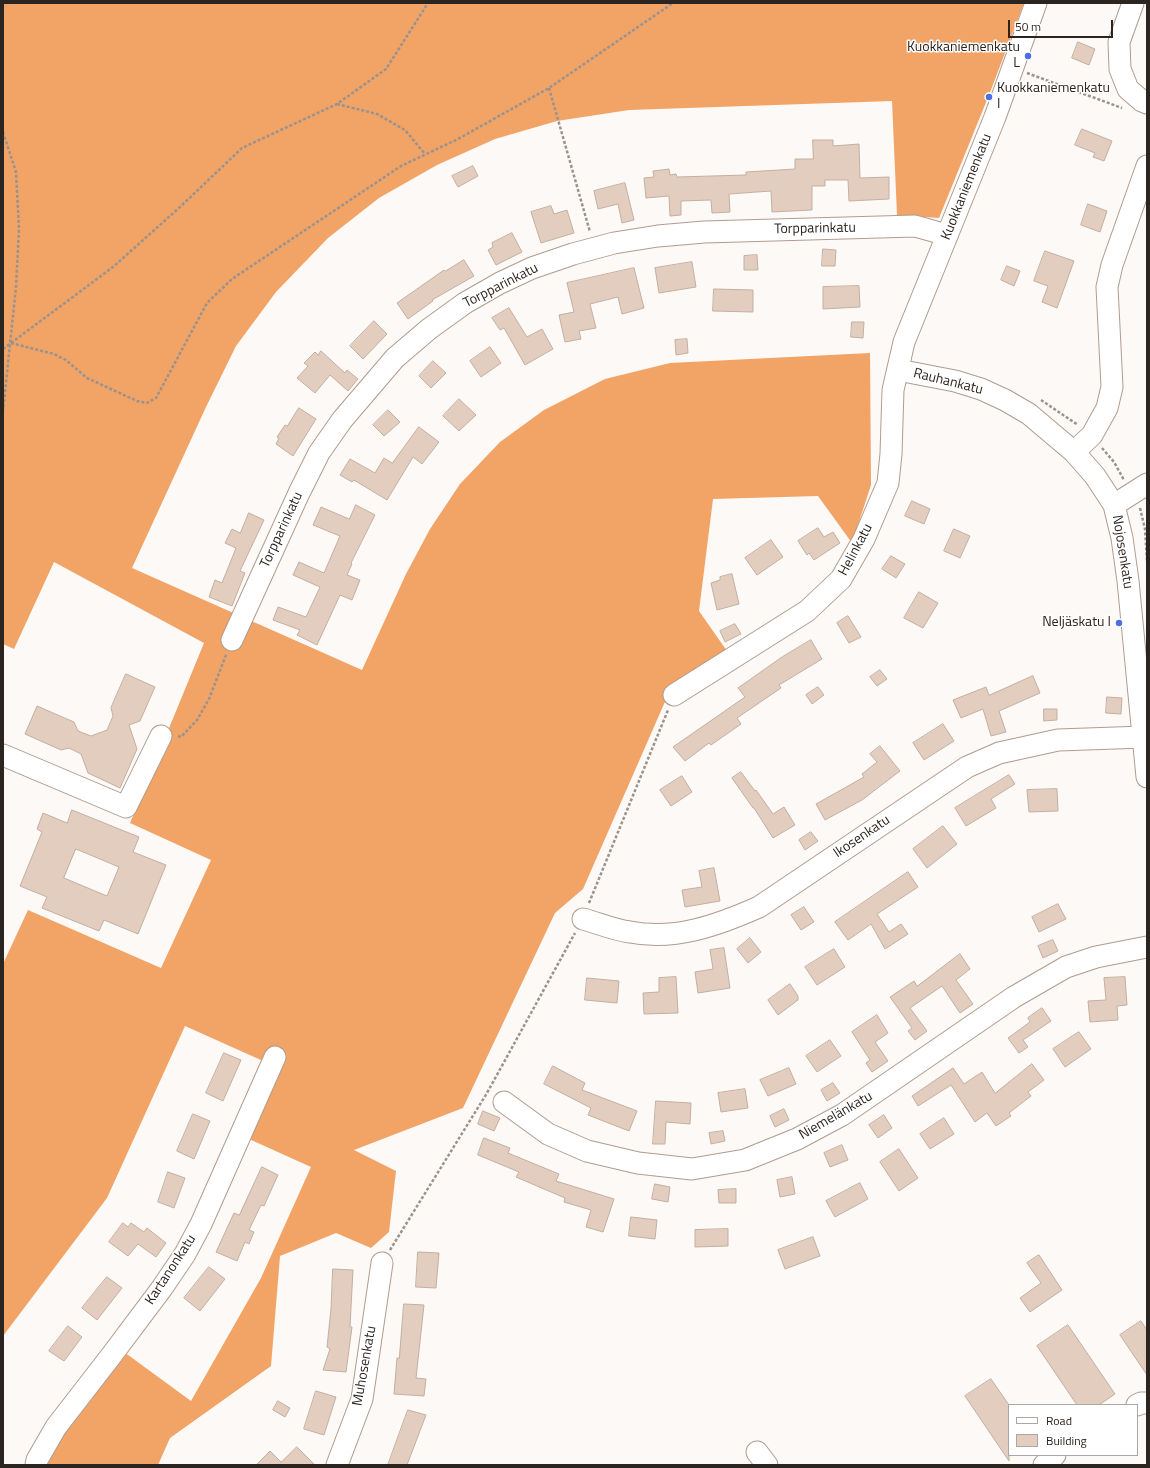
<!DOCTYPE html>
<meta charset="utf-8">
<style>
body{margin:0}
#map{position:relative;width:1150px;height:1468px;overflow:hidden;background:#fdf9f6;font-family:"Titillium Web",sans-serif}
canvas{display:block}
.frame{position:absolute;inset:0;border:4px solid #2c241f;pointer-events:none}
.legend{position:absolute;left:1008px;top:1404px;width:130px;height:52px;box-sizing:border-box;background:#fff;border:1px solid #aba7a5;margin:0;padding:5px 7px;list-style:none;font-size:12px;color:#2c241f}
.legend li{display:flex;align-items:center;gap:8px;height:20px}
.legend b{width:20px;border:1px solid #aba7a5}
.scale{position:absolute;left:1008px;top:20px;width:105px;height:18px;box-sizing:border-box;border:2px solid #2c241f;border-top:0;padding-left:5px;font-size:12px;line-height:14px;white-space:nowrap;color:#2c241f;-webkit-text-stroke:3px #fff;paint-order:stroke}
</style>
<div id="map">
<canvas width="1150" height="1468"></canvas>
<div class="frame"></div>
<ul class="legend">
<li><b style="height:5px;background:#fff"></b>Road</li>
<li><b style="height:11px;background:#e2cdbe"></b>Building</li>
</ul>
<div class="scale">50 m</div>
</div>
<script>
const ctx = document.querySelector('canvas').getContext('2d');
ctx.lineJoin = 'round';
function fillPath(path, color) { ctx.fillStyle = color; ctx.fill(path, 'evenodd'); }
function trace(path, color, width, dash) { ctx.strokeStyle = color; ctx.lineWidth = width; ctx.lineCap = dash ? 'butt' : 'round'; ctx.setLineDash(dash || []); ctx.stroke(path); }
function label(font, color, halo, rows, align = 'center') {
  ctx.font = font + ' "Titillium Web",sans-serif'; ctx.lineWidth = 3; ctx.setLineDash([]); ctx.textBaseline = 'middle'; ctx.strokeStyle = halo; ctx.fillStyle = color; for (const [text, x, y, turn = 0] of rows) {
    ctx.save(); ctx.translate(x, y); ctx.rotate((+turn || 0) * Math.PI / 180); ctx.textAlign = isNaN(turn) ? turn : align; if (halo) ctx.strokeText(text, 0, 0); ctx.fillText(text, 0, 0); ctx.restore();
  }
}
const forest = new Path2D(`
 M3 3H1024L989 95 939 218 897 215 892 101 629 110 557 121 495 139 437 165 379 198 328 238 276 292 236 346 206 407 132 568 362 670 406 574 430 529 460 484 500 442 544 410 605 379 670 363 870 353 871 485 852 543 818 496 713 499 699 611 727 651 671 688 583 889 555 913 463 1108 354 1150 396 1171 389 1232 371 1248 336 1233 280 1256 271 1366 170 1438 158 1465H46L51 1451 124 1352 191 1401 261 1278 311 1167 249 1139 281 1069 185 1026 107 1198 3 1336V964L28 910 161 968 211 860 130 823 204 643 54 562 14 649 3 644Z`);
const building = new Path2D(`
 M1078 42 1095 49 1089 65 1072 58Z
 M1082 129 1112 141 1104 161 1093 157 1095 153 1075 145Z
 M813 140H833V146L859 144 860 178 889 177V199L849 201 848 180H825V186H812V210L772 212 771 191 729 194 730 212 712 213 711 200 681 201V215L670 216 669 196 646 198 644 178 654 177 653 171 669 169 670 175 676 174 677 177 746 175V172L795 169V159H813Z
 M473 166 478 176 458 187 452 176Z
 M625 183 634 220 622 223 618 204 598 209 594 191Z
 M1088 204 1107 211 1100 232 1081 225Z
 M551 206 554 214 567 210 574 233 541 243 531 212Z
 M512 233 522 252 496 265 488 250 493 247 492 243Z
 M823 249 836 250 835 266H822Z
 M1045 251 1074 261 1057 308 1042 302 1048 286 1034 281Z
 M757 255 758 270H744V256Z
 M464 260 474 276 432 300 433 301 408 319 397 303 444 270 445 271Z
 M692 262 696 287 659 293 655 268Z
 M1007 266 1020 271 1014 286 1001 280Z
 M634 268 644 308 622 314 618 297 590 304 596 328 579 331 581 339 565 342 559 315 574 312 567 283Z
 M859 286 860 307 823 309V287Z
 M714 289 753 290V312L713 311Z
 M509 308 527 337 542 329 553 349 525 365 504 328 500 330 492 318Z
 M374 321 387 334 363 359 350 346Z
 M852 322H864L863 338 851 337Z
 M687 339 688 353 676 355 675 340Z
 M490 347 501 363 481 377 470 361Z
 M321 351 345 373 347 370 358 379 348 391 330 375 315 393 297 378 308 366 304 363 315 352 318 355Z
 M433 361 446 373 431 388 419 376Z
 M459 399 476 415 459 431 443 416Z
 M299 408 316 419 293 456 276 444 279 438 277 437 285 425 287 426Z
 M388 410 400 422 384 436 373 425Z
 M419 427 439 442 422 464 413 457 387 500 354 480 352 482 340 475 350 459 375 473 384 458 392 463Z
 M912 501 930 509 924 524 905 516Z
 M356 505 375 515 351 563 352 564 347 575 360 580 352 600 340 595 317 645 297 635 300 630 273 620 278 607 306 617 320 587 293 575 299 562 324 573 340 536 313 525 321 507 349 519Z
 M249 513 264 520 240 571 245 573 232 606 209 597 215 580 222 583 236 548 225 543 232 529 240 533Z
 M818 528 824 537 833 532 840 543 814 560 809 553 807 555 798 541Z
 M954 529 970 536 960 558 944 551Z
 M771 540 783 557 757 575 745 558Z
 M891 556 905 564 896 578 882 569Z
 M732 574 739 604 717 610 711 583 720 580V577Z
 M919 592 938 603 923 628 904 618Z
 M848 616 861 637 849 643 837 623Z
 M735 624 741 634 725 642 720 631Z
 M811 640 822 659 779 685 781 688 737 718 741 724 711 745 709 743 685 761 673 747 745 697 738 688 782 657Z
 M880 670 887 679 877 686 870 677Z
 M126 674 155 687 140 721 129 725 137 749 120 788 88 773 81 754 69 748 61 750 25 734 37 706 74 722 78 731 91 736 107 730 113 716 111 708Z
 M1033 676 1040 693 999 711 1006 732 991 736 983 709 961 718 953 700 986 687 989 695Z
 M818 687 824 695 812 704 806 695Z
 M1107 697 1122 698 1121 714 1106 713Z
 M1044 709H1057V720L1044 721Z
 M943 724 954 741 924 760 913 743Z
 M880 746 900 771 862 800 825 820 816 804 864 777 862 774 877 762 870 754Z
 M741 772 755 791 756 790 773 814 784 807 795 825 773 838 754 808H753L732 778Z
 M1009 775 1015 784 991 799 996 808 966 826 955 808Z
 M682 776 692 792 671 806 660 790Z
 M1057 789 1058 811 1029 812 1027 790Z
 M72 810 139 837 133 852 166 865 138 934 104 920 99 931 42 908 47 897 20 886 42 832 37 829 43 813 67 823ZM76 849 119 867 107 896 64 878Z
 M943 826 957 844 927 868 913 849Z
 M811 832 818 841 805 850 799 840Z
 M714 868 720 901 685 907 682 890 702 887 699 871Z
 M908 872 918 887 877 914 889 932 901 924 908 934 885 949 871 924 848 940 835 922Z
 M1058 904 1066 919 1039 932 1032 917Z
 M804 907 814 922 801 930 791 915Z
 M750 938 761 952 748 963 737 949Z
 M1053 940 1058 951 1043 958 1038 946Z
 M724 948 730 988 698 993 695 972 713 969 710 950Z
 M834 949 845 967 817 985 805 967Z
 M960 954 970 969 956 980 973 1004 960 1013 942 986 910 1008 927 1031 915 1040 908 1031 912 1028 890 997 914 981 917 986Z
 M676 977 678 1013 644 1014 643 993 659 992V978Z
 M1125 977 1127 1005 1117 1006 1118 1020 1090 1022 1088 1001 1106 1000 1104 978Z
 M587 978 619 981 617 1003 585 1000Z
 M790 984 798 996V1000L778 1015 768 1000Z
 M1042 1008 1051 1021 1023 1040 1028 1047 1019 1053 1008 1038 1030 1022 1028 1018Z
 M877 1015 888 1033 875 1042 888 1061 872 1072 866 1063 870 1060 852 1032Z
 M1079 1032 1091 1049 1065 1067 1053 1049Z
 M830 1040 841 1056 817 1072 806 1056Z
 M224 1053 241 1060 223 1101 206 1093Z
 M1032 1064 1044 1080 1028 1092 1031 1096 1009 1113 1011 1116 996 1126 987 1113 975 1122 951 1085 918 1106 912 1096 953 1068 964 1084 982 1072 995 1093Z
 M553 1066 585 1083 582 1090 637 1111 629 1131 588 1115 591 1108 544 1084Z
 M789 1068 796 1084 768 1096 760 1080Z
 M833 1083 840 1093 827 1101 821 1090Z
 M745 1089 748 1108 721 1112 718 1093Z
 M656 1101 691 1103 690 1124 666 1122 665 1144H653Z
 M784 1109 789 1120 775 1127 770 1116Z
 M483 1111 500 1118 494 1131 478 1124Z
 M193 1114 210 1121 194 1159 177 1151Z
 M884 1115 892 1128 878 1138 869 1125Z
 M944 1118 954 1134 930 1149 920 1134Z
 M723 1131 725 1141 711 1144 709 1133Z
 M484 1138 510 1148 508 1153 559 1174 556 1181 614 1199 603 1232 586 1227 591 1210 564 1202 565 1198 516 1177 519 1172 478 1155Z
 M842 1145 848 1160 830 1167 824 1153Z
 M899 1149 918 1178 899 1191 880 1162Z
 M262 1167 278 1175 264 1206 261 1205 249 1230 254 1232 249 1244 245 1242 237 1261 216 1252 234 1213 239 1215Z
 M168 1172 185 1178 174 1208 158 1202Z
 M792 1177 795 1194 780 1197 777 1180Z
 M860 1183 868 1199 835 1217 826 1201Z
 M655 1184 670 1187 668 1202 652 1199Z
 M736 1189V1203H719L718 1190Z
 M631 1217 657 1220 655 1239 629 1236Z
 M123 1223 128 1227 131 1223 144 1232 147 1228 166 1243 156 1257 138 1244 128 1256 109 1242Z
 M728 1229V1246L695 1247V1230Z
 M813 1237 820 1256 785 1269 778 1250Z
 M418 1252 439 1253 436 1288 416 1287Z
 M1039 1255 1062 1290 1030 1312 1020 1298 1041 1283 1027 1263Z
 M209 1267 225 1279 200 1311 184 1298Z
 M333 1269 353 1270 350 1327H352L346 1372 323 1370 330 1349 327 1347 331 1309Z
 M107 1277 122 1288 97 1320 82 1308Z
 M404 1304 424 1305 416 1378 426 1379 424 1396 394 1394 397 1358H399Z
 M1141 1321 1147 1330V1375L1120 1335Z
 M1068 1325 1115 1394 1099 1405H1077L1037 1346Z
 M68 1326 82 1337 64 1361 49 1351Z
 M991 1379 1009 1405V1461L965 1396Z
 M316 1391 336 1397 324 1435 304 1429Z
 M278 1401 290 1408 285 1417 273 1410Z
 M408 1410 426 1415 407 1465H388Z
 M297 1447 315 1465H256L270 1451 281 1462Z`);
const path = new Path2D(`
 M1027 73 1122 108
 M549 88 590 232
 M337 104 377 114 405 130 425 154
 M3 132 16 172 19 229 16 287 3 411
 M11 343 54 354 66 360 87 378 137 401 147 403 156 398 207 303 232 279 401 166 458 139 549 88 673 3
 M3 349 113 267 180 207 242 148 337 104 386 69 428 3
 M1041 400 1078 425
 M1102 448 1114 462 1124 480
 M1140 508 1145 529 1147 561
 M178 736 181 737 197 720 209 699 226 655
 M589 903 668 710
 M390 1250 487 1093 575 933`);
const minor = new Path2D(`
 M1133 3 1119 42 1120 69 1128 89 1142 101 1147 103
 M898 370 955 381 981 389 1005 400 1029 414 1074 452 1095 476 1114 505 1122 538 1128 581 1147 777
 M1074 452 1092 435 1107 408 1112 387 1107 287 1112 265 1147 166
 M1114 505 1147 484
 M232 640 299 493 319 453 342 420 395 358 429 329 465 303 500 283 532 268 573 254 614 243 658 236 704 232 915 226 947 235
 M674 695 807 611 841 579 864 539 888 483 891 454 893 390 904 342 995 117 1036 3
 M3 755 126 807 161 736
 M583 919C598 923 614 930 630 932 675 941 718 925 759 907L967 767 999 753 1058 740 1144 737
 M504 1102 548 1134 587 1151 638 1163 692 1169 745 1160 797 1139 842 1115 1014 997 1066 967 1096 957 1147 947
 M1137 1405 1141 1403H1147
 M757 1452 767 1465
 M36 1465 37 1460 56 1427 111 1356 162 1288 185 1254 201 1224 275 1057
 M337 1465 362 1399 382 1263
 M1044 1465 1055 1455`);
const markers = [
 [1028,56,4,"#4c70e4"],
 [989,97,4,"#4c70e4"],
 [1119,623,4,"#4c70e4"]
];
const poiNames = [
 ["Kuokkaniemenkatu",1020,48],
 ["L",1020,64],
 ["Kuokkaniemenkatu",997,89,"left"],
 ["I",997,105,"left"],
 ["Neljäskatu I",1111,623]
];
const streetNames = [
 ["Kuokkaniemenkatu",967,187,-68],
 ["Torpparinkatu",815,229,-1],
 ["Torpparinkatu",501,286,-27],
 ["Rauhankatu",948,382,14],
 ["Torpparinkatu",282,530,-65],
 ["Helinkatu",856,550,-62],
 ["Nojosenkatu",1122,552,81],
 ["Ikosenkatu",862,837,-34],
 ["Niemelänkatu",836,1116,-30],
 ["Kartanonkatu",171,1270,-57],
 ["Muhosenkatu",365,1366,-80]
];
fillPath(forest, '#f2a366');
fillPath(building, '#e2cdbe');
trace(building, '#c3afa0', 1);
trace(minor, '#b09c8e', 23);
trace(path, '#99938f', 2.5, [3, 2]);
trace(minor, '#fff', 21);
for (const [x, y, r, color] of markers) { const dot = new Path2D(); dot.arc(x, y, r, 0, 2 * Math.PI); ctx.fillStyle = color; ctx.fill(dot); trace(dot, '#fff', 1.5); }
label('14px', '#2c241f', '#fff', poiNames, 'right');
label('14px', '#2c241f', '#fff', streetNames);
</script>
